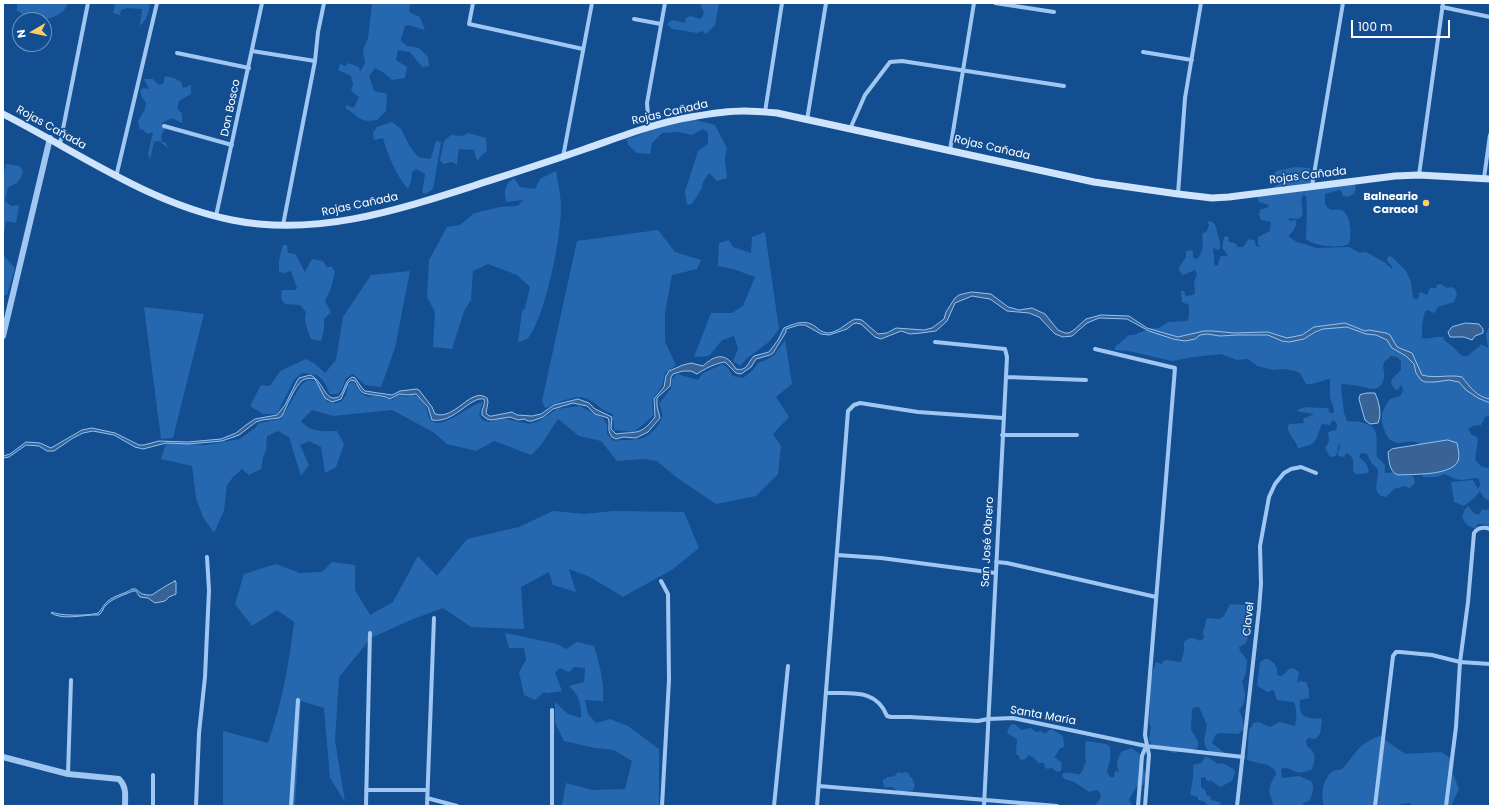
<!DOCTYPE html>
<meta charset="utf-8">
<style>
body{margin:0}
#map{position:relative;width:1493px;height:809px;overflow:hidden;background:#134e91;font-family:Poppins,sans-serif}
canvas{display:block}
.frame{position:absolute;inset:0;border:4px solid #fff;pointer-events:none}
.north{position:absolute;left:12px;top:12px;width:40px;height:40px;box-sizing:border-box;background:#134e91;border:1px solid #7195bd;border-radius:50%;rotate:261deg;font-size:11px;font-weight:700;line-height:16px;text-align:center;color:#fff}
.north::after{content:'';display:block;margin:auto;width:14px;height:18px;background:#ffcd60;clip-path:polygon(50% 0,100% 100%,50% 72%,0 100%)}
.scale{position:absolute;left:1351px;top:20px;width:99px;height:18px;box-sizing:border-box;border:2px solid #fff;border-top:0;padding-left:5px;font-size:12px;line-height:14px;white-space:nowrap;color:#fff;-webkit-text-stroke:3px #134e91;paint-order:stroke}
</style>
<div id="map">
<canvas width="1493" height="809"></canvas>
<div class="frame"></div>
<div class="north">N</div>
<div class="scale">100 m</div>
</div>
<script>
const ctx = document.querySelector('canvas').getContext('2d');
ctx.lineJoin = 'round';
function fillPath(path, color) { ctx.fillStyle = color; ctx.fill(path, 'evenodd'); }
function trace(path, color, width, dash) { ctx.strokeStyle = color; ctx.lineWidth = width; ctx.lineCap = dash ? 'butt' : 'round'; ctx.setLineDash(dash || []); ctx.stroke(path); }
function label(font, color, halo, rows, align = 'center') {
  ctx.font = font + ' Poppins,sans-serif'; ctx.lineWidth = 3.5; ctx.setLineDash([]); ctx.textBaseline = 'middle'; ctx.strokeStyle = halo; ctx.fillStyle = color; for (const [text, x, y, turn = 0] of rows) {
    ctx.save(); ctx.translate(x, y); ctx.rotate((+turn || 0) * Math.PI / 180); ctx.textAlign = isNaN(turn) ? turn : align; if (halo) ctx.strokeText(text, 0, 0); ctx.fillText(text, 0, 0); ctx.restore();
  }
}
const green = new Path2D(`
 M17 3H68C63 17 45 22 31 18 26 17 21 13 17 11Z
 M107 3H150C149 13 147 19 140 26L142 9 127 8 121 10 120 15 113 13 115 5Z
 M372 3H410L409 12 420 17 425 30 408 25 405 26 401 38V41L407 46 419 48 428 57 429 66 422 67 410 52 398 50 396 60 407 67 405 78 392 80 384 73 375 68 369 76 374 91 387 94 386 111 377 120C357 123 360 116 345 108L347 105 354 108 359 97 351 91 353 84 351 76 338 70 340 64 346 66 348 63 359 67 360 72 365 63 363 50 368 38Z
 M700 3H719L715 25 706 34 702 31 697 33 672 29 667 24 672 20 685 23 686 18 690 16 701 19 704 13Z
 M165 76 174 78 181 82 183 88 191 85V94L179 101 177 108 182 114V123L172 118 162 123 163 127 165 128 161 136 162 142 166 143 168 149 160 141 154 142 150 160 148 154 153 132 147 134 143 129 140 130 138 121 145 109 146 103 142 97 140 91 143 88 149 89 144 79H153L159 85 163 84Z
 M692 119 715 125 727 148 725 159 727 178 717 181 709 173 703 182 702 188 692 204 687 205 685 192 698 151 708 144V133L703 129 692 135 679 132 662 133 652 143 650 154 637 153 628 145 627 139 641 134 653 128Z
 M392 122 401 129 409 145 418 157 429 159 431 158 436 141 441 142 433 189 426 194 422 193 425 174 416 169 412 172 411 181 408 189C396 175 388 156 383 138L374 140 373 133 377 127Z
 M468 133 486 138 487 152 484 153 477 161 474 150 459 149 458 154 457 165 452 162 443 164 440 160 444 141 451 135 463 136Z
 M6 164 19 166 23 170C21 180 18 184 8 187L5 201 11 206 19 205 16 223 6 221 3 239V178Z
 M1295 167 1309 168 1311 169 1309 175 1311 183 1355 184C1358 192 1352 198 1343 196L1341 191 1339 190 1325 194C1325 199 1324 205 1328 208 1333 212 1338 208 1343 211 1351 216 1352 236 1349 244 1340 249 1313 246 1306 239L1307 206 1306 196 1303 195C1298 202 1308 216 1298 219 1295 219 1292 218 1289 218V221L1296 220C1297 226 1294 231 1289 235V237L1297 242 1317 248 1349 247 1360 253 1366 252 1384 262 1392 269V266L1387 261V258L1389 256 1392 257 1406 271 1411 282 1413 297 1415 299H1418L1419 294 1421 292 1427 295 1430 288H1436L1437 285 1440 284 1447 288 1452 287 1455 289 1457 294 1454 302 1438 307 1435 312 1433 313 1428 310 1425 311 1422 325V338C1429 340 1435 336 1441 337 1445 337 1443 338 1445 341 1447 343 1450 344 1452 346 1459 352 1463 362 1472 352 1475 349 1479 348 1481 344L1488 348 1486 334 1490 325V415L1485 417 1481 425 1473 426 1468 429 1471 434 1478 438 1475 460 1481 466 1490 469V501L1484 498 1480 491 1475 497 1464 506 1454 502 1451 482 1473 480 1478 489 1480 485 1479 479 1476 478C1460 480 1460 482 1445 474L1437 477H1423L1422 475 1421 446C1412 435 1403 447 1392 441 1386 438 1381 423 1382 416 1382 411 1387 403 1390 399L1400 396 1403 391 1402 386 1400 385 1399 389 1396 390 1391 384 1392 379 1401 370V361L1397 357 1391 356 1384 362C1382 368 1385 372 1384 378 1380 394 1369 388 1358 386 1353 385 1347 384 1342 384L1341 386 1344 413 1347 421C1351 422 1356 421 1360 422 1383 427 1375 439 1377 457L1385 465V473L1409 471C1414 476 1419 484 1409 488L1405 486 1394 489 1386 497C1370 495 1379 479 1378 469L1372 464 1367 454 1362 453 1360 454 1359 457 1366 463 1369 471 1367 473C1341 479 1363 459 1346 453L1344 457 1339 456 1337 453 1340 448 1339 443 1336 456 1330 457 1325 448 1329 441 1328 432 1336 430 1337 427 1336 422 1332 420 1330 425 1322 424C1318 432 1318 441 1310 445 1306 447 1303 446 1300 448H1298C1296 440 1287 434 1288 426L1289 424 1304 423 1303 419 1314 414 1296 411C1305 404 1317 409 1328 408L1330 413H1333L1334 410 1330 397V379C1322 380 1315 385 1306 384L1300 373 1295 371 1284 369 1273 370 1257 366 1248 359 1237 360 1221 354 1193 357 1172 361 1129 351 1115 350V347L1129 335H1134L1148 329 1159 328 1168 322 1187 321 1189 316V305L1182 302 1181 291H1184L1186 296 1193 295 1195 293 1194 282 1197 274 1195 270 1183 275 1178 269 1186 257V251L1192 250 1193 252V258L1197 259C1204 252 1203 243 1202 234L1207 231 1209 225 1207 222 1210 221 1215 224 1220 243V249L1218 250 1213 248 1214 256V264L1216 266 1218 265 1220 257 1222 256H1228L1227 254 1222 248 1224 237 1227 236 1229 237 1228 240 1229 242 1235 243 1238 247H1243C1247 243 1247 236 1255 241L1256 246 1261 247 1258 245V237L1270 231 1271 222 1261 220 1259 215 1260 210 1268 207 1269 205 1259 202 1256 195 1282 183V181L1277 179 1273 175 1277 171Z
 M556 171C558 183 561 196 561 207 561 238 546 313 529 337 526 340 522 341 518 342L522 312 525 308 530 287 517 275 488 264 473 271 471 300 464 311 452 349 433 347 435 312 427 297 429 260 447 227 460 225 473 214 479 212 500 207 518 206 523 200 506 202C504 189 504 186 514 178L520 187 535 189 540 179Z
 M658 230 675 252 701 260 697 269 672 275 665 313V342L676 365 665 373 662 386 652 400 653 416 634 432 614 430 613 414C600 410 599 405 588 399 576 393 557 403 545 408L542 401 577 241Z
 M765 232 779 329 769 342 747 358 740 366 733 361 738 349 734 336 722 340 709 356 694 357 711 313H732L743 306 755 277 736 270 718 266 719 243 729 240 733 247 751 253 752 237Z
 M283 245H287L288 253 295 254 305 272 312 259 323 261 327 267H332L335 272 331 288 325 301 331 312 324 319V330L321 341 311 339C308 330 303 321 306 312L300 305 285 304 281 299 282 290H295L297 288 291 271 284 273 279 272V260Z
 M3 255 15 268 7 295H3Z
 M410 271 395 348 381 387 365 385 353 374 346 378 342 389 338 394H330C323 378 321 374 302 373L294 380 277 414H263L250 406 261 385 270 386 280 371 306 359 315 364 325 373 336 360 343 317 371 275Z
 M144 307 204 314 173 438 161 439Z
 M785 340 792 384 776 397 789 417 773 434 781 446 778 474 756 496 716 504 676 477 657 461 643 459 617 461 601 441 579 436 558 419 541 445 531 455 494 441 476 451 447 444 433 432 392 410 333 416 312 410 301 421C310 433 324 431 337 431L344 444 336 467 325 473 321 447 309 441 300 445 309 465 301 476 289 437 278 431 267 436 266 450 263 458 261 469 249 475 242 469 233 477 227 485 224 511 214 533 203 517 196 498 192 466 161 459 166 443 206 445 240 439 255 428 259 423 281 419 301 385 308 380 315 381 327 401 331 403H336L342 401 346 395 348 385 353 381 361 393 368 397C375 394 385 398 392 400L398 395 408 397 413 395 419 397C421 400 426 405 427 410 428 414 428 418 432 421 443 430 470 404 483 402L479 414 482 420 489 422 502 418 529 424 539 421 557 409 580 406 604 419 607 425V434L614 441C624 439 634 441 643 438 649 436 659 426 661 420 664 415 661 409 659 404L671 388 672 379 677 374 698 380 702 374 722 364 728 368 733 376 743 378 752 371 758 363 766 360 774 355Z
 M1468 506 1474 513 1479 515 1482 509 1484 510 1490 509V527L1483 524H1478L1475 528C1468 528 1465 522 1462 517L1465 509Z
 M553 511 584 514 613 511 684 512 699 548 673 569 623 597 590 577 569 569 576 592 553 585 549 572 521 587 524 629 471 627 443 608 413 619 371 638 339 677 335 740 345 802 330 778 324 708 301 701 295 806H223V731L268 743C282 703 289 664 294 622L277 610 252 626 235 604 244 574 276 564 300 573 322 572 332 562 355 565V590L370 615 393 602 418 556 437 576 467 539 519 527Z
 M1230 604 1245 605C1249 613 1251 637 1245 644 1243 645 1241 646 1239 647L1240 651 1247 660 1246 673 1242 682C1246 692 1247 702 1239 710L1242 717 1244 729 1238 734 1220 733 1216 734 1212 743 1226 754 1213 755 1206 748 1204 741 1207 725 1199 707H1195L1192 709 1191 729 1198 742V748L1173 753 1151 744 1149 739 1151 727 1149 723 1151 677 1156 662 1161 664 1165 660 1181 662 1184 651V642C1189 637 1194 637 1200 641L1204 638 1203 632 1207 618 1219 619 1224 616Z
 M505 633 557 644 566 649 577 642 594 646C599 662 605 684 603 701L585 700 588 714 596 723 610 719 628 726 659 749V806H562L566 783 593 790 625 789 632 761 614 750 595 748 564 741 555 723V702L568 714 581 718C581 704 580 696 569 686L584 682 585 668 574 667 569 672 560 668 555 672 562 691 548 693 544 692 535 700 524 695 519 672 526 660 524 648H509Z
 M1265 659H1268C1275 663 1278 666 1277 675L1282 676 1289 669 1293 668 1299 672 1297 683 1300 681 1306 682 1309 689V698L1300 700C1298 717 1307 720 1321 718L1322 721 1320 734 1315 739 1308 738 1306 741 1307 746C1316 754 1316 757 1312 769 1294 779 1292 764 1281 769L1282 778 1299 776 1311 781C1315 789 1313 793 1309 801L1303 803 1304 806H1272L1273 803C1267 790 1269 786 1276 774L1275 770 1266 764H1262L1247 760 1249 730 1254 723 1259 722 1270 727 1279 722 1295 726C1297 718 1297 710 1294 702L1277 700 1274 691 1272 690 1268 692 1257 686 1260 662Z
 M1015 724 1021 730 1031 728 1036 732 1041 731 1045 734 1051 729 1063 736 1064 745 1063 748H1060L1054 758H1056L1062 763 1061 771 1057 772 1052 768 1047 769 1045 767 1044 763H1038L1034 758 1028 755 1026 759 1020 760 1019 756 1016 754 1017 739 1007 733 1010 725Z
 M1380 736 1405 754 1441 752 1449 757 1454 765 1452 771 1459 789 1451 806H1413L1410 803 1401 804 1400 806H1324C1320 795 1323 778 1333 771 1335 770 1340 770 1342 769 1357 753 1357 744 1380 736Z
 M1086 741 1106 744 1110 747C1110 752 1111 760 1109 764 1107 770 1106 771 1110 777H1114L1115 771 1119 772 1117 766V762L1121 752 1131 748 1140 754 1146 777 1143 785 1137 786 1129 799 1132 806H1095L1100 799 1101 794 1097 790 1089 792C1083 788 1074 780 1066 780L1062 776 1063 773C1070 771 1074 775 1080 774L1083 770 1084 764 1086 763 1085 750Z
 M1206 756 1218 764 1221 763C1226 765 1233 767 1235 772L1232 781 1220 787 1210 780 1209 782 1206 780 1205 777 1201 778V787L1206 791V795L1210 796 1211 800 1219 802 1221 804 1220 806H1207C1206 801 1203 801 1198 800V797L1190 795C1192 784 1194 775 1193 765L1201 763Z
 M898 772 902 773 906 772 910 775 909 776 912 778 915 785 913 790 903 792 898 791 892 787H885L883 783V780L888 777C893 777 896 776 898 772Z`);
const water = new Path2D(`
 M972 292 991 294 1008 307 1012 308 1019 310 1032 308 1045 314 1058 330 1065 333H1069L1074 330 1086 319 1101 315 1129 316 1147 328 1178 337 1204 331H1213L1234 333 1268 332 1287 338 1302 335 1314 327 1345 323 1365 331 1369 330 1386 333 1390 335 1397 347 1412 353 1422 375C1435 379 1449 374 1462 377 1470 387 1477 397 1490 399V403L1478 398 1466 390 1459 382 1449 380 1435 382H1425L1421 380 1416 373 1414 364 1406 356 1392 348 1387 340 1376 335 1366 334 1347 327 1323 329 1315 332 1304 339 1289 342 1282 341 1268 335H1237L1220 336 1207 334 1200 335 1195 339 1185 341 1173 339 1149 331 1127 319 1099 318 1087 323 1072 336 1063 337 1055 334 1039 317 1029 313 1007 311 990 299 972 296 955 303 947 321 936 331 921 333 910 334 901 331 881 339 875 337 861 324 856 323 853 324 847 329 829 335 821 334 805 325H799L786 329V332L773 353 770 355 756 359 751 367 741 374 736 373 725 362C716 363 704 369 697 374L691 371H683L673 374 671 377 670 386 657 398V406L660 418 648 432 636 438 623 437 616 439 612 437C606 429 611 426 608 418L595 414 587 406 573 403 553 409 543 417 532 421H528L524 419 518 420 510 417 491 420 487 419 482 415C481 409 486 405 484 399 470 396 454 424 432 420L428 407 416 394 408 395 399 394 390 399C382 394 368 396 362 392 359 389 357 384 355 381L351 380 348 383 341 399 332 402 325 398 315 379C310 378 307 378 303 380 295 385 286 408 282 416L279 418 262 420 256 422 239 435 222 441 188 444 166 443 143 449 135 447 114 435 93 431 83 433 73 438 54 451H47L39 446 26 445 9 457 3 458V456L10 454 26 442 40 443 51 448 82 430 92 428 115 433 139 445H144L159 441 188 442 221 439 236 433 246 425 255 419 277 415 285 405 297 381 299 378 310 375C322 379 324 399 335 398 345 397 343 381 352 377L355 378 362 388 365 391 392 395 400 391 417 389 419 390 432 407 435 414C455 421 471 386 487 398L488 402 486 413 489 416H492L512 412 517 415 532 416 541 414 554 405 578 399 589 403 595 409 612 417 611 429 616 434C638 431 640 436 655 417L654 399 664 387 666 376 669 371 683 365 691 363 703 366C711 359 720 352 730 361 732 363 734 366 736 369 747 372 748 362 754 356L769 352 778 340 784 328C795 323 806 319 816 327 819 330 822 332 827 333 838 333 846 323 855 319L862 320 878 334 887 333 896 328 924 330 932 328 944 319 946 312 955 298 959 295Z
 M1466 323 1479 324 1483 329V333L1475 336 1472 340 1464 337H1450L1448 332 1452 327Z
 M1367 393H1375C1379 402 1382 414 1378 423L1370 424 1365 420 1359 399 1360 395Z
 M1448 440 1457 443C1458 448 1460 456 1458 461 1451 476 1413 474 1398 475 1389 472 1389 460 1388 452L1392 449Z
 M175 581 176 582V594L169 597 165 601 155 603 148 598 140 597 136 591H133C124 595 113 598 106 605 103 608 103 612 99 615 85 614 63 621 51 613L52 612C59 616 90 616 98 613 101 611 104 604 108 601 115 595 125 594 132 589H136C142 595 144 595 152 595 159 590 167 585 175 581Z`);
const minor = new Path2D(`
 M473 3 469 24 583 49
 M995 3 1054 12
 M1442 7 1490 17
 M634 19 661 24
 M252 51 315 61
 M1143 52 1192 60
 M177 53 249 68
 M765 112 782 3
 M807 120 826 3
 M164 126 232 145
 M649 127 647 103 665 3
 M850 129 865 95 890 62 902 61 1064 86
 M60 144 88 3
 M950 150 974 3
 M563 157 592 3
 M1419 175 1443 3
 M116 177 157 3
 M1484 178 1490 135
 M1312 186 1343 3
 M1178 194 1185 98 1201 3
 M216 216 262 3
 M283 225 315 61 318 32 324 3
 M935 342 1005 349 1007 357 984 806
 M1095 349 1175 368 1145 735 1149 755 1145 806
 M1006 377 1086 380
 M1002 435H1077
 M1490 529C1484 527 1478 527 1474 533L1468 602 1460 662 1490 664
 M837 555 881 558 995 573
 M996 562 1007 563 1156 597
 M661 581 668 594 669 680 662 806
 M826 693C851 694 876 688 887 716L891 717H910L978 721 988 719 1013 718 1146 746 1243 757
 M68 774 71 680
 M819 786 1057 806
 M366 790H427
 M427 798 457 806
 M153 806V775
 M196 806 199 733 205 677 209 590 207 557
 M291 806 298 700
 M366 806 370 633
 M427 806 434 618
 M552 806V710
 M774 806 788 666
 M817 806 848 411 854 405 860 403 918 412 1003 418
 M1138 806 1142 756 1146 746
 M1237 806 1259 609 1261 584 1260 546 1269 497 1275 484 1284 473 1291 469 1301 467 1316 473
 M1375 806 1393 656 1396 652H1400L1432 655 1460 662 1456 727 1446 806`);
const tertiary = new Path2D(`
 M3 336 50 138
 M3 757 68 774 119 779C127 787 125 796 125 806`);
const secondary = new Path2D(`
 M3 114C78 152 148 203 232 220 315 237 395 211 473 186 510 174 548 162 585 149 620 137 655 123 691 117 708 114 726 111 744 111 755 111 766 112 777 113L1094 182 1178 194 1212 198 1229 197 1395 176 1419 175 1490 179`);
const markers = [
 [1426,203,4,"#ffcd60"]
];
const streetNames = [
 ["Don Bosco",231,108,-78],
 ["Rojas Cañada",670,113,-13],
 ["Rojas Cañada",51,128,29],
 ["Rojas Cañada",992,148,13],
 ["Rojas Cañada",1308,176,-7],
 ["Rojas Cañada",360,205,-12],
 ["San José Obrero",988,542,-87],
 ["Clavel",1249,619,-84],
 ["Santa María",1043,716,10]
];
const poiNames = [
 ["Balneario",1418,197],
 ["Caracol",1418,210]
];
fillPath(green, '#2568b0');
fillPath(water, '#396395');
trace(water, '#92c3f5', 1);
trace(minor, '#a0c7f2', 4);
trace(tertiary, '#a0c7f2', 6);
trace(secondary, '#cee3fc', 7);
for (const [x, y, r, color] of markers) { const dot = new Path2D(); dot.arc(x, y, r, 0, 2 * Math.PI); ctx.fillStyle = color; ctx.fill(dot); trace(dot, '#134e91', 1.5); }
label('11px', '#fff', '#134e91', streetNames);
label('bold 11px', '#fff', '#134e91', poiNames, 'right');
</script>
